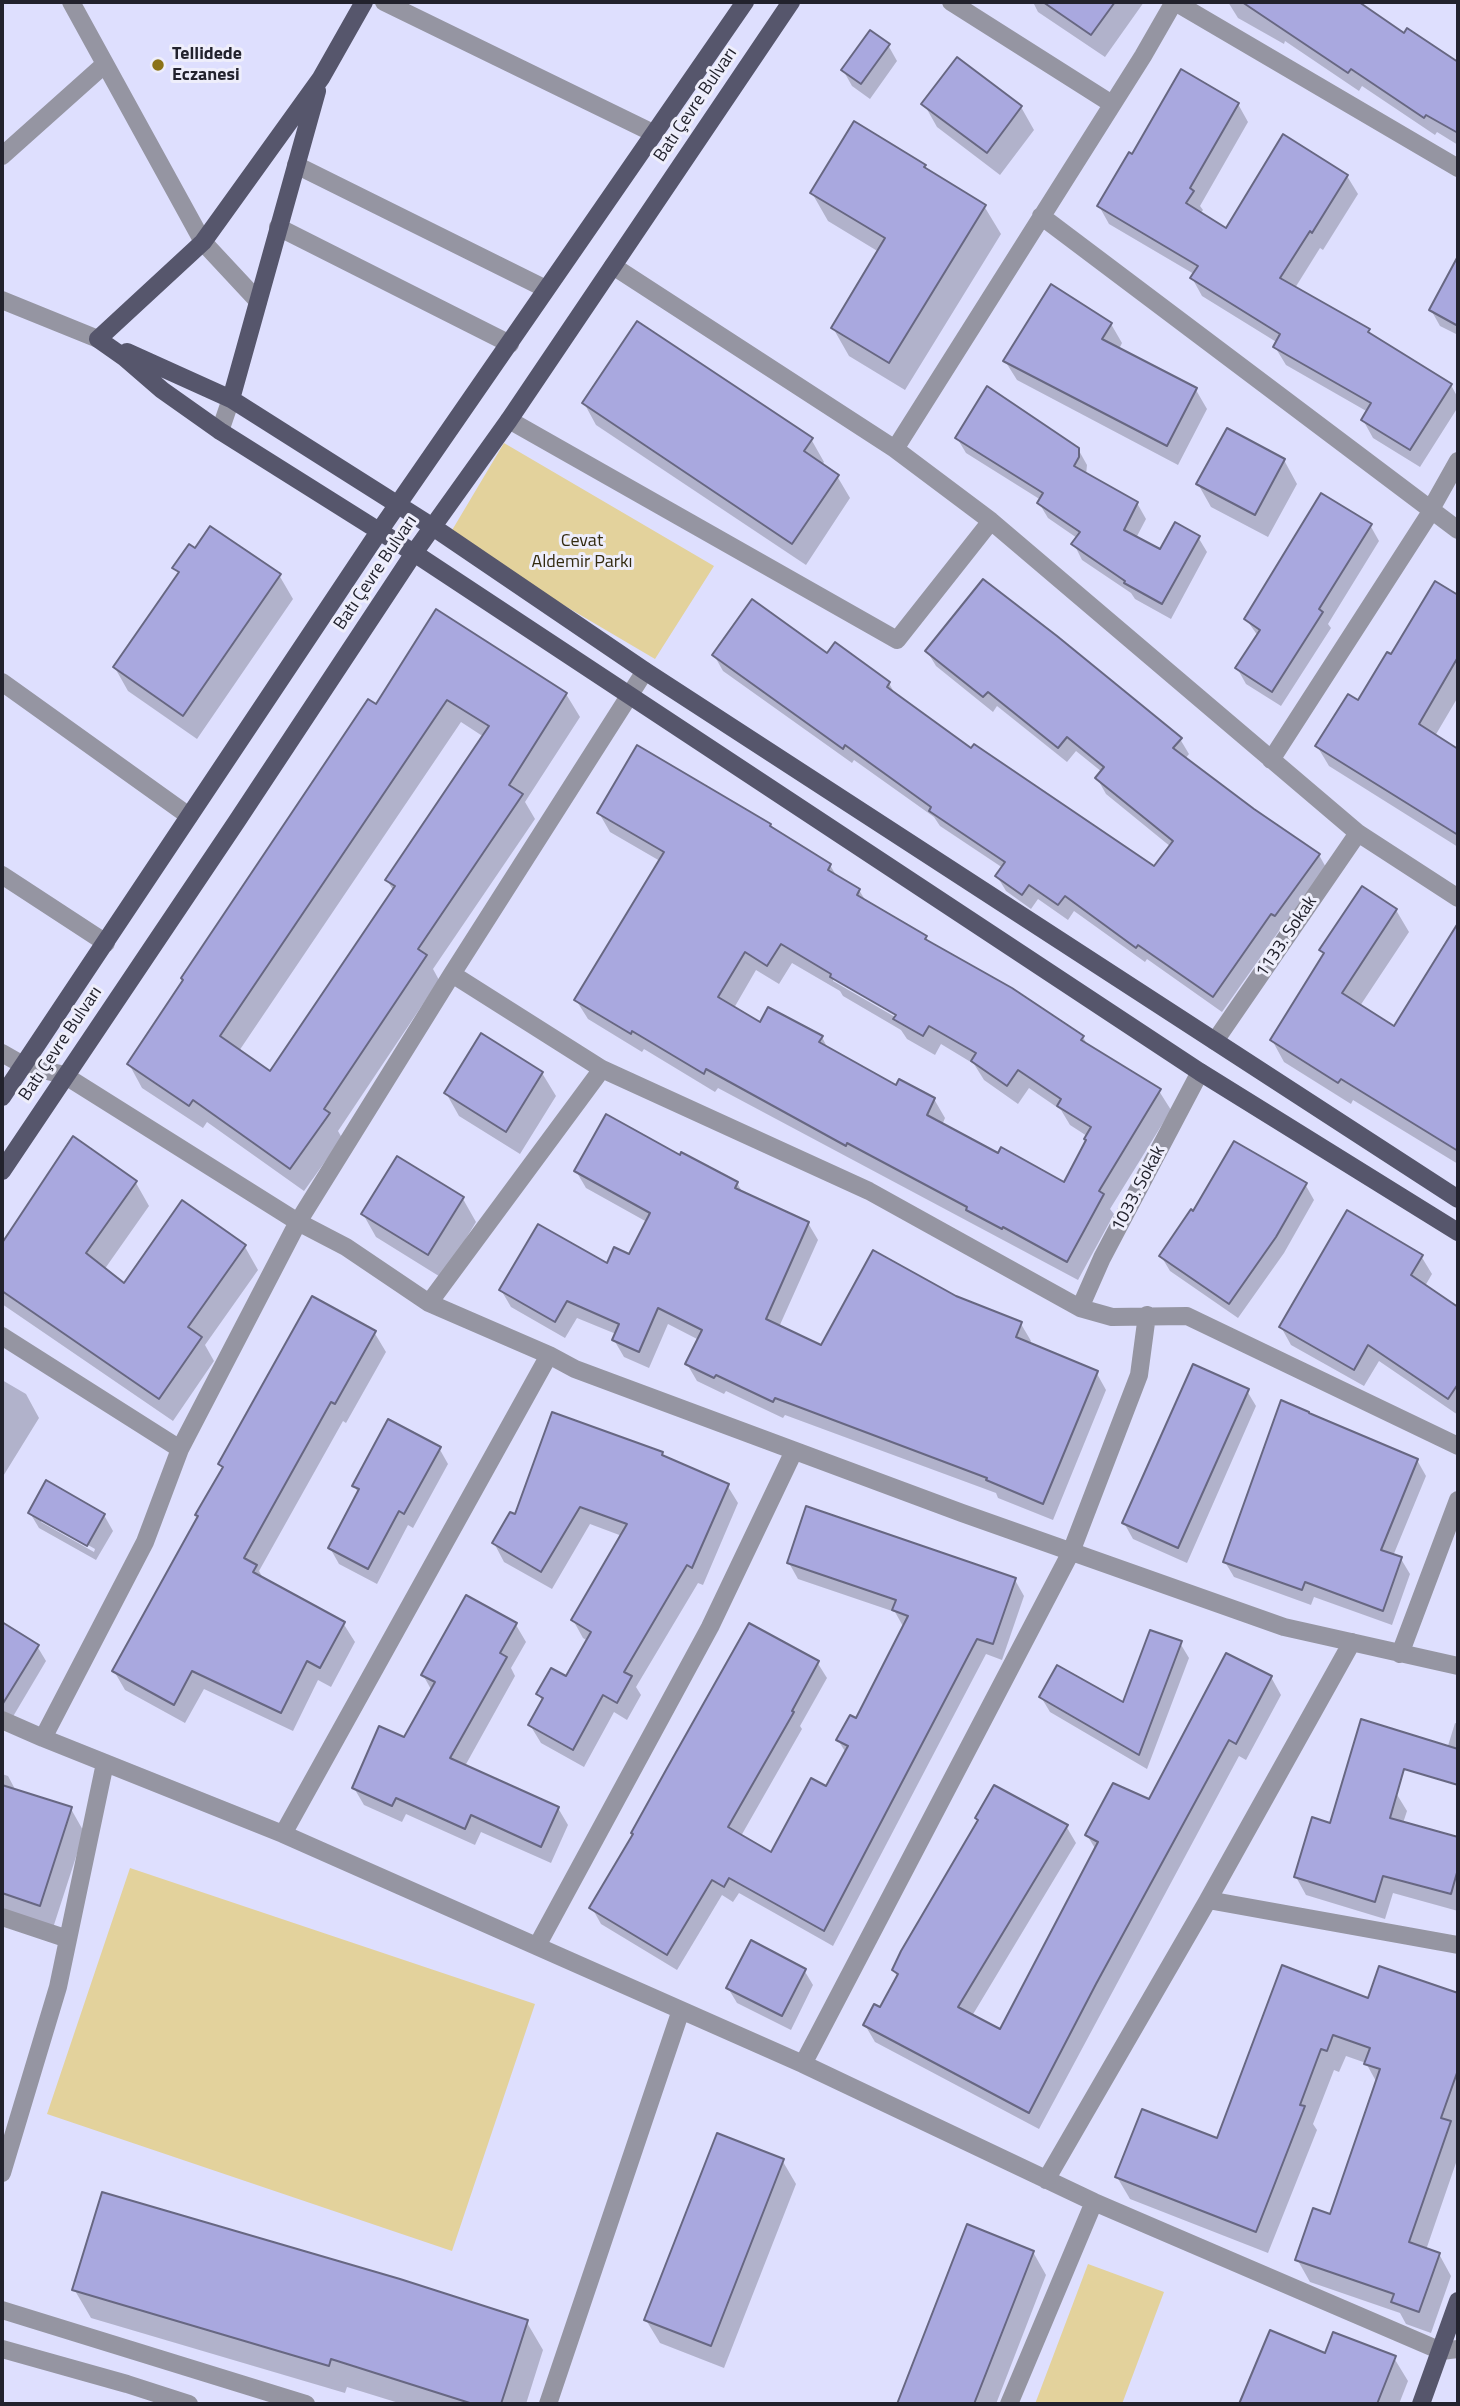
<!DOCTYPE html>
<meta charset="utf-8">
<style>
body{margin:0}
#map{position:relative;width:1460px;height:2406px;overflow:hidden;background:#dedffe;font-family:"Titillium Web",sans-serif}
canvas{display:block}
.frame{position:absolute;inset:0;border:4px solid #22222d;pointer-events:none}
</style>
<div id="map">
<canvas width="1460" height="2406"></canvas>
<div class="frame"></div>
</div>
<script>
const ctx = document.querySelector('canvas').getContext('2d');
ctx.lineJoin = 'round';
function fillPath(path, color) { ctx.fillStyle = color; ctx.fill(path, 'evenodd'); }
function trace(path, color, width, dash) { ctx.strokeStyle = color; ctx.lineWidth = width; ctx.lineCap = dash ? 'butt' : 'round'; ctx.setLineDash(dash || []); ctx.stroke(path); }
function label(font, color, halo, rows, align = 'center') {
  ctx.font = font + ' "Titillium Web",sans-serif'; ctx.lineWidth = 6; ctx.setLineDash([]); ctx.textBaseline = 'middle'; ctx.strokeStyle = halo; ctx.fillStyle = color; for (const [text, x, y, turn = 0] of rows) {
    ctx.save(); ctx.translate(x, y); ctx.rotate((+turn || 0) * Math.PI / 180); ctx.textAlign = isNaN(turn) ? turn : align; if (halo) ctx.strokeText(text, 0, 0); ctx.fillText(text, 0, 0); ctx.restore();
  }
}
const green = new Path2D(`
 M504 443 714 566 655 659 448 537Z
 M130 1868 535 2004 452 2251 47 2114Z
 M1088 2264 1164 2292 1122 2404H1035Z`);
const shadow = new Path2D(`
 M1033 2H1144L1105 57 1038 12Z
 M1228 2H1355L1405 35 1408 30 1458 64V145L1437 132 1435 135 1362 86 1359 91 1285 41 1284 44 1238 18Z
 M888 45 897 61 870 99 852 86 843 70Z
 M924 104 1021 107 1034 130 1000 175 937 127Z
 M1238 104 1248 122 1200 206 1203 210 1200 214 1227 231 1347 176 1358 194 1323 250 1320 248 1295 288 1368 330 1372 337 1451 385 1458 398V407L1420 467 1373 438 1363 420 1368 412 1286 365 1275 347 1278 343 1202 296 1192 278 1194 274 1109 224 1099 206 1133 156Z
 M924 166 927 171 984 206 1001 234 905 390 849 356 833 328 879 252 828 221 812 193Z
 M1458 260V335L1440 326 1431 310Z
 M1111 324 1122 343 1119 349 1196 390 1207 409 1178 465 1017 380 1005 361Z
 M584 403 811 439 824 462 822 465 837 476 850 498 806 565 596 425Z
 M957 438 1078 449 1087 465 1086 475 1137 503 1146 519 1136 538 1161 552 1198 537 1207 552 1171 619 1135 599 1131 593 1082 560 1074 544 1077 538 1048 518 1039 503 1041 500 966 453Z
 M1284 460 1297 484 1268 537 1211 507 1198 484Z
 M1370 525 1379 541 1328 624 1331 628 1281 706 1246 684 1237 668 1258 636 1246 619Z
 M175 568 279 575 293 599 197 739 128 691 115 668 179 575Z
 M1436 584 1458 597V697L1435 736 1451 746 1458 759V847L1329 766 1317 746 1359 703 1391 656Z
 M436 611 566 694 580 717 525 802 535 819 433 969 439 980 338 1131 342 1138 304 1191 207 1122 203 1128 142 1088 129 1064 377 706ZM461 722 484 737 387 880 393 890 271 1074 239 1051Z
 M927 651 1180 739 1189 754 1185 759 1319 855 1328 871 1284 931 1281 928 1222 1012 1147 959 1145 962 1074 911 1068 920 1038 899 1031 909 1006 891 997 876 1003 868 940 826 934 817 854 760 852 763 723 671 714 655 828 656 889 683 896 696 971 750 1155 868 1171 847 1106 794 1097 778 1102 772 1076 751 1067 762 997 706 993 712 936 666Z
 M599 813 770 825 830 865 837 877 859 890 867 903 926 937 929 943 1083 1037 1088 1046 1159 1091 1171 1110 1110 1209 1114 1214 1078 1280 718 1088 715 1092 644 1049 642 1052 588 1019 576 1000 660 861 610 832ZM792 963 840 991 843 996 901 1030 907 1039 935 1055 941 1044 974 1064 984 1080 1018 1104 1029 1088 1061 1110 1070 1125 1087 1136V1142L1065 1184 998 1155 942 1125 945 1118 934 1099 897 1087 828 1049 822 1037 760 1025 734 1008 756 970 779 984ZM833 977 904 1018 902 1021 833 981Z
 M1396 910 1409 932 1360 1006 1395 1028 1448 942 1458 949V1164L1353 1100 1351 1104 1284 1062 1272 1040 1324 956 1321 950Z
 M542 1073 556 1096 520 1154 459 1116 446 1093Z
 M74 1139 136 1183 149 1206 104 1270 125 1286 245 1247 258 1270 205 1345 214 1361 173 1421 2 1304V1246Z
 M680 1157 737 1183 743 1193 808 1223 818 1240 779 1327 821 1347 955 1297 1021 1324 1031 1341 1029 1345 1096 1372 1106 1390 1053 1520 998 1498 996 1493 785 1415 783 1418 726 1391 724 1394 697 1381 687 1364 699 1340 668 1324 649 1368 624 1357 614 1340 616 1334 577 1318 565 1338 511 1307 501 1290 608 1266 630 1256 647 1222 586 1188 576 1171Z
 M1305 1184 1314 1200 1284 1253 1238 1318 1170 1271 1161 1256Z
 M463 1199 476 1222 442 1278 376 1237 363 1214Z
 M1421 1256 1432 1274 1425 1286 1458 1309V1415L1379 1361 1364 1386 1291 1345 1281 1327Z
 M374 1332 386 1352 346 1423 343 1421 259 1571 264 1580 343 1623 355 1642 331 1687 318 1680 293 1731 204 1689 185 1723 125 1690 114 1671 224 1470 220 1464Z
 M2 1380 26 1394 39 1418 2 1478Z
 M1247 1391 1256 1406 1187 1563 1133 1539 1124 1523Z
 M439 1448 448 1464 413 1528 408 1525 377 1584 339 1564 330 1548 359 1494 354 1486Z
 M662 1453 664 1458 727 1485 738 1503 703 1585 698 1583 636 1687 641 1695 627 1720 614 1712 584 1767 541 1743 530 1725 543 1702 538 1694 567 1679 588 1641 583 1638 573 1620 622 1536 590 1524 552 1589 504 1562 494 1543 516 1517Z
 M1417 1460 1426 1476 1393 1556 1401 1559 1410 1574 1392 1625 1314 1597 1311 1605 1234 1577 1225 1562Z
 M30 1513 104 1515 113 1531 96 1560 39 1528ZM41 1518 95 1549 94 1552 41 1522Z
 M789 1563 1015 1580 1024 1596 1002 1660 986 1654 833 1946 739 1893 733 1902 722 1895 677 1970 601 1924 592 1908 817 1662 827 1678 800 1726 802 1729 741 1836 772 1854 827 1788 846 1753 838 1740 856 1721 904 1628 895 1612 798 1579Z
 M2 1624 37 1646 46 1661 8 1725 2 1724Z
 M516 1625 526 1642 511 1668 515 1676 465 1766 558 1808 568 1825 551 1863 481 1832 475 1845 406 1814 402 1822 364 1805 354 1788 405 1740 432 1691 423 1675Z
 M1180 1643 1189 1658 1147 1769 1050 1712 1041 1697 1124 1705Z
 M1271 1677 1281 1695 1246 1760 1239 1756 1039 2129 875 2042 865 2025 881 2010 898 1978 894 1970 1066 1826 1076 1843 972 2016 1001 2031 1096 1850 1087 1835 1150 1801Z
 M1455 1723 1458 1724V1779L1452 1777 1443 1762Z
 M2 1774 8 1776 16 1791 71 1809 84 1832 53 1928 2 1911Z
 M1396 1793 1407 1811 1403 1823 1458 1839V1911L1393 1893 1385 1919 1306 1895 1296 1877 1331 1825Z
 M1380 1968 1458 1995V2127L1456 2134 1458 2138V2157L1426 2250 1439 2254 1451 2276 1431 2333 1406 2324 1400 2313 1310 2282 1297 2259 1331 2216 1377 2083 1366 2063 1346 2056 1339 2072 1334 2070 1313 2124 1317 2130 1268 2253 1130 2199 1117 2177 1218 2141 1369 2000Z
 M804 1970 813 1985 791 2030 737 2003 728 1988Z
 M782 2160 796 2184 724 2368 660 2343 646 2320Z
 M968 2227 1033 2252 1046 2275 996 2404H899Z
 M74 2289 526 2321 543 2350 526 2404H402L347 2387 345 2393 91 2318Z
 M1270 2332 1326 2355 1394 2358 1408 2381 1399 2404H1241Z`);
const building = new Path2D(`
 M1043 2H1115L1091 35Z
 M1242 2H1359L1404 33 1407 28 1458 62V133L1426 115 1424 118 1351 69 1348 73Z
 M870 30 890 44 861 84 841 70Z
 M957 57 1022 106 987 153 921 104Z
 M1181 69 1239 103 1190 188 1194 191 1186 203 1226 228 1283 134 1348 175 1312 233 1310 231 1280 278 1370 329 1368 332 1452 384 1410 450 1361 420 1371 403 1273 347 1280 334 1190 278 1198 266 1097 206 1129 152 1132 154Z
 M854 121 926 165 924 167 986 205 889 363 831 328 885 238 810 193Z
 M1458 256V326L1429 310Z
 M1051 284 1112 323 1102 339 1197 388 1167 446 1003 361Z
 M637 321 813 438 804 451 839 475 792 544 582 403Z
 M987 386 1079 448V457L1074 466 1138 502 1124 530 1160 549 1175 522 1200 536 1162 604 1124 583 1125 581 1071 544 1080 532 1037 503 1043 493 955 438Z
 M1227 428 1285 459 1255 515 1196 484Z
 M1321 493 1372 524 1319 609 1323 612 1272 692 1235 668 1260 630 1244 619Z
 M210 526 281 574 183 716 113 667 179 572 172 568 189 544 195 548Z
 M983 579 1057 636 1182 738 1173 748 1254 809 1320 854 1275 916 1271 914 1213 997 1138 945 1136 948 1065 896 1058 905 1029 885 1022 895 995 876 1005 862 929 811 931 807 845 745 843 749 712 655 752 599 827 653 835 642 890 682 887 687 971 748 974 744 1154 866 1173 841 1095 778 1104 767 1067 737 1058 748 988 692 983 697 925 651Z
 M1435 581 1458 595V657L1419 724 1458 749V835L1315 746 1348 694 1358 700 1387 652 1391 654Z
 M436 609 567 693 509 785 523 794 418 949 427 955 324 1109 330 1113 290 1169 193 1100 189 1106 127 1064 183 980 181 978 368 699 376 704ZM447 700 489 726 385 880 395 886 270 1071 220 1036Z
 M637 745 771 824 770 826 831 864 828 870 860 889 857 895 927 936 925 939 1012 988 1084 1036 1081 1040 1161 1089 1099 1191 1104 1194 1067 1262 1003 1227 1002 1229 966 1210 967 1207 847 1143 846 1146 706 1069 704 1074 632 1031 631 1034 574 1000 664 852 597 813ZM781 944 831 974 830 977 896 1015 893 1019 923 1036 929 1026 976 1053 971 1061 1007 1086 1018 1070 1061 1099 1057 1106 1091 1127 1084 1139 1086 1140 1064 1182 1001 1147 998 1153 927 1115 935 1098 899 1079 896 1085 819 1042 823 1036 768 1007 760 1022 718 997 745 952 767 966Z
 M1362 886 1397 909 1342 993 1394 1026 1458 923V1151L1341 1079 1338 1083 1270 1040 1324 953 1319 950Z
 M481 1033 543 1072 506 1132 444 1093Z
 M606 1114 680 1155 681 1152 738 1182 735 1188 809 1222 766 1319 821 1345 873 1250 956 1296 1022 1322 1016 1337 1098 1371 1043 1504 986 1480 987 1478 775 1398 773 1402 716 1375 714 1378 685 1364 702 1330 658 1308 639 1352 612 1340 619 1324 567 1301 555 1322 499 1290 538 1224 607 1263 614 1247 629 1254 650 1213 574 1171Z
 M73 1136 137 1181 86 1253 124 1283 182 1200 246 1245 188 1327 202 1337 159 1399 2 1291V1243Z
 M1234 1141 1307 1183 1276 1237 1229 1304 1159 1256 1191 1209 1193 1211Z
 M397 1156 464 1197 428 1255 361 1214Z
 M1347 1210 1423 1255 1411 1275 1458 1307V1384L1448 1399 1368 1345 1354 1370 1279 1327Z
 M312 1296 376 1331 335 1404 331 1402 244 1558 257 1565 253 1572 345 1622 320 1668 307 1661 281 1713 192 1671 174 1705 112 1671 198 1516 195 1515 223 1467 218 1464Z
 M1193 1364 1249 1389 1178 1548 1122 1523Z
 M1281 1400 1309 1412V1413L1418 1459 1381 1550 1402 1557 1383 1611 1305 1582 1302 1590 1223 1562Z
 M552 1412 663 1452 662 1455 729 1484 692 1568 687 1565 624 1672 632 1676 617 1703 603 1695 573 1750 528 1725 543 1698 536 1694 551 1668 566 1676 591 1632 571 1620 627 1524 580 1507 541 1572 492 1543 510 1512 515 1514Z
 M388 1419 441 1447 404 1514 399 1511 368 1569 328 1548 359 1489 352 1486Z
 M46 1480 105 1514 87 1546 28 1513Z
 M806 1506 1016 1578 993 1644 977 1639 824 1931 729 1878 724 1887 712 1880 667 1955 589 1908 633 1834 631 1833 666 1770 749 1623 819 1661 792 1711 794 1712 728 1827 771 1852 811 1778 826 1786 848 1746 836 1740 850 1715 856 1718 908 1616 892 1610 896 1600 787 1563Z
 M466 1595 517 1623 500 1653 507 1657 450 1758 559 1807 541 1847 471 1815 465 1829 396 1798 392 1806 352 1788 379 1726 404 1737 435 1682 421 1675Z
 M2 1622 39 1645 2 1705Z
 M1150 1630 1182 1641 1139 1755 1039 1697 1057 1665 1123 1702Z
 M1226 1653 1272 1676 1236 1744 1229 1740 1096 1984 1029 2113 863 2025 874 2004 880 2007 898 1974 892 1970 901 1951 978 1820 975 1818 994 1785 1068 1825 958 2007 1000 2029 1098 1842 1085 1835 1113 1783 1149 1799Z
 M1361 1719 1458 1749V1785L1404 1769 1390 1818 1458 1837V1869L1451 1894 1383 1876 1375 1902 1294 1877 1312 1817 1330 1823Z
 M2 1785 72 1807 40 1906 2 1893Z
 M751 1940 806 1969 782 2016 726 1988Z
 M1282 1965 1368 1998 1379 1966 1458 1993V2070L1441 2118 1451 2121 1409 2242 1440 2253 1419 2312 1391 2302 1394 2294 1295 2260 1313 2208 1330 2214 1380 2069 1364 2064 1370 2048 1333 2035 1327 2051 1321 2049 1300 2105 1305 2106 1256 2232 1115 2177 1142 2109 1217 2138Z
 M717 2133 784 2159 711 2346 644 2320Z
 M102 2192 400 2279 528 2320 501 2404H473L331 2359 329 2366 72 2290Z
 M967 2224 1034 2251 974 2404H897Z
 M1270 2330 1325 2353 1333 2332 1396 2356 1377 2404H1239Z`);
const minor = new Path2D(`
 M71 2 203 242 258 301
 M384 2 653 133
 M951 2 1112 104
 M1175 2 1458 168
 M2 156 105 64
 M296 165 546 289
 M1041 216 1458 530
 M278 227 510 344
 M613 266 895 449 991 521 1358 833 1458 898
 M2 300 98 339
 M509 420 897 640 991 521
 M220 431 231 399
 M895 449 1143 56 1174 2
 M1431 509 1458 461
 M2 682 189 816
 M1271 760 1432 510
 M2 875 106 943
 M452 974 602 1069 869 1191 1080 1308 1112 1317 1187 1316 1458 1446
 M1215 1041 1358 833
 M2 1053 23 1065 64 1075 298 1222 346 1247 429 1303 549 1355 575 1369 962 1513 1284 1627 1458 1666
 M429 1303 602 1069
 M1080 1308 1102 1258 1200 1072
 M2 1336 180 1449
 M1400 1654 1458 1500
 M2 1720 43 1738 145 1542 180 1449 298 1222 452 974 645 671
 M43 1738 283 1834 803 2064 1094 2202 1441 2351 1458 2349
 M283 1834 549 1355
 M1208 1900 1352 1642
 M2 1917 68 1939
 M537 1946 710 1627 794 1451
 M803 2064 1071 1552 1139 1375 1147 1315
 M2 2173 58 1987 105 1763
 M1046 2180 1208 1900 1458 1945
 M2 2310 306 2404
 M2 2349 127 2384 189 2404
 M548 2404 681 2010
 M1009 2404 1094 2202`);
const major = new Path2D(`
 M98 339 125 358 162 390 220 431 414 553 1200 1072 1458 1232
 M98 339 203 242 321 78 364 2
 M127 352 231 399 433 527 645 671 1458 1199
 M231 399 317 91
 M2 1097 378 533 745 2
 M2 1171 237 821 414 553 509 420 791 2
 M1421 2404 1458 2301`);
const markers = [
 [158,65,7,"#8c7317"]
];
const poiNames = [
 ["Tellidede",172,55],
 ["Eczanesi",172,76]
];
const streetNames = [
 ["Batı Çevre Bulvarı",696,105,-56],
 ["Batı Çevre Bulvarı",376,573,-56],
 ["1133. Sokak",1287,937,-56],
 ["Batı Çevre Bulvarı",61,1044,-56],
 ["1033. Sokak",1139,1189,-62]
];
const parkNames = [
 ["Cevat",582,542],
 ["Aldemir Parkı",582,563]
];
fillPath(green, '#e3d29c');
fillPath(shadow, '#0003');
fillPath(building, '#a9a8df');
trace(building, '#676782', 2);
trace(minor, '#9595a2', 18);
trace(major, '#56566c', 18);
for (const [x, y, r, color] of markers) { const dot = new Path2D(); dot.arc(x, y, r, 0, 2 * Math.PI); ctx.fillStyle = color; ctx.fill(dot); trace(dot, '#eeeefb', 2.5); }
label('bold 18px', '#22222d', '#eeeefb', poiNames, 'left');
label('18px', '#22222d', '#eeeefb', streetNames);
label('18px', '#332b10', '#eeeefb', parkNames);
</script>
